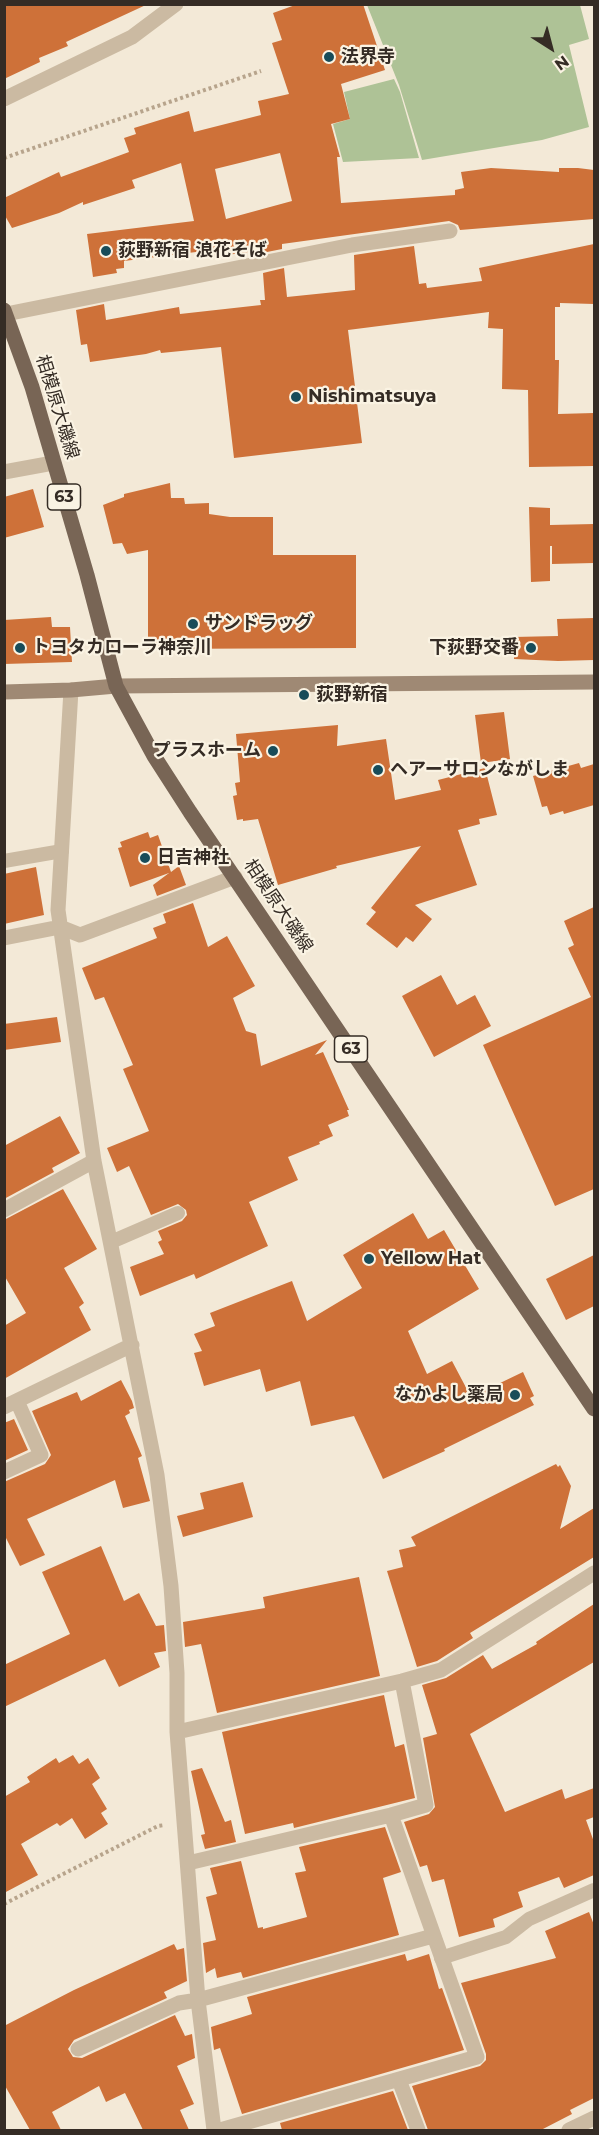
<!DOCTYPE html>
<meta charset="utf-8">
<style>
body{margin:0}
#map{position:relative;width:599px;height:2135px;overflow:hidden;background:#f3e9d7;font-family:Montserrat,sans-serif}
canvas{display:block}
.frame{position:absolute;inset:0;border:6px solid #352c25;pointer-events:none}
.north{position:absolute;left:521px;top:18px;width:60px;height:60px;-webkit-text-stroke:4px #faf3e3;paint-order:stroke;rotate:144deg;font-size:16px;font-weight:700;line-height:24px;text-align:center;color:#352c25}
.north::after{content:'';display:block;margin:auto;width:21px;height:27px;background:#352c25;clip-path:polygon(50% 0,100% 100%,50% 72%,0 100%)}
</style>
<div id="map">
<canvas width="599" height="2135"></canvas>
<div class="frame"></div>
<div class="north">N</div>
</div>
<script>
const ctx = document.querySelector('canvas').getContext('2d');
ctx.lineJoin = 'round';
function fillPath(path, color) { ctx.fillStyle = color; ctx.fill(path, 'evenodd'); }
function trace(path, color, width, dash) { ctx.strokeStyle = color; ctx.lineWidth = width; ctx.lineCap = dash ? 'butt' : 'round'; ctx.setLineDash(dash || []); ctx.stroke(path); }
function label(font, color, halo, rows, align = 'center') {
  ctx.font = font + ' Montserrat,"Noto Sans JP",sans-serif'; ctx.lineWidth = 4.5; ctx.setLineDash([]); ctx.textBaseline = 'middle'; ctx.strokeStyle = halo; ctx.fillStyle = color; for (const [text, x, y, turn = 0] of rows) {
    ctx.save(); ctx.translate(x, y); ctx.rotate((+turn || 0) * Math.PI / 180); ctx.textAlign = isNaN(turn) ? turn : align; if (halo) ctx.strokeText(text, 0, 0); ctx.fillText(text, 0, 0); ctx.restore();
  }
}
const green = new Path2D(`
 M367 5H580L589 39 569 45 589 127 542 140 422 160 399 85Z
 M394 79 400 92 419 158 343 162 333 124 350 119 344 92Z`);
const building = new Path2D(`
 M4 4H148L66 42 68 46 39 58 40 62 4 79Z
 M298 4H363L385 70 341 84 350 119 331 124 340 157H337L341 203 455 195V190L464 188 461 172 491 168 559 172V168H578L594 170V219L460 230 458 225 449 221 282 244V249L262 253V250L213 257 212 250 124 261V268L116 269 117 273 93 277 87 234 194 221 181 163 132 180 135 188 83 205V202L59 213 12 228 4 214V198L59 172 61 177 129 152 124 138 136 134 134 128 189 111 194 132 261 115 258 101 289 94 272 43 282 40 273 13ZM280 153 292 201 226 219 215 169Z
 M594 244V304L560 303V307H555V360H559L558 414 594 413V466L529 467 528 390 502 389 503 329 488 328 489 312 348 330 362 443 234 458 221 347 161 353 160 350 146 354 90 362 87 344 81 345 76 310 104 304 106 320 179 307 180 314 261 305 260 300H265L263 273 284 268 287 297 355 290 354 255 414 246 419 284 426 283 427 288 482 281 479 268Z
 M170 483 171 498H184L185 504 209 503V514L230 517H273V555H356V648L148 649V550L127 554 122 543 113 544 103 505 124 497V494Z
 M33 489 44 527 4 538V497Z
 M529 507 550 508V525L594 524V563L552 564V546H550V581L531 582Z
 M51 617 52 627H70L72 662 4 664V620Z
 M594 618V660L558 661 514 659V637L558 636 557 619Z
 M504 712 510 759 481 763 475 715Z
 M338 725 337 746 386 739 395 800 441 790 438 780 485 768 497 815 479 819 480 824 458 830 477 885 415 905 432 919 413 942 406 937 397 948 366 924 376 912 371 908 421 846 336 866 337 868 278 885 258 819 243 821V819L237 820 233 796 237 795 235 783 240 782 236 734Z
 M579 763 581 768 594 764V805L564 814 563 811 550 815 547 806 542 807 533 776Z
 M148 832 150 838 158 835 171 872 179 866 186 885 157 896 153 885 169 873 130 887 118 848 122 847 120 842Z
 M36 867 44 915 4 924V874Z
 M193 903 208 947 227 936 255 986 233 998 246 1031 256 1034 261 1066 327 1040 315 1055 323 1052 349 1110H347L349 1116 328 1125 333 1136 319 1142 320 1144 288 1157 298 1180 249 1202 268 1246 196 1279 194 1274 140 1296 130 1267 164 1254 158 1242 162 1240 158 1231 182 1221 187 1215 186 1210 178 1204 151 1215 129 1166 117 1172 107 1148 149 1131 123 1069 133 1065 104 997 95 1000 82 968 157 938 153 928 166 923 163 914Z
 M594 907V1189L555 1206 483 1045 591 997 568 948 574 945 564 921Z
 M441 975 457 1005 475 995 491 1026 434 1057 402 996Z
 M57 1017 61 1042 4 1050V1024Z
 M60 1116 80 1153 52 1168 54 1172 4 1199V1146Z
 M63 1189 97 1249 64 1268 84 1303 79 1307 91 1330 4 1379V1326L26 1313 4 1275V1220Z
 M413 1213 428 1239 444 1230 479 1289 408 1331 427 1374 452 1361 471 1397 523 1372 534 1396 530 1398 534 1405 444 1449 445 1451 383 1479 354 1416 311 1426 300 1381 266 1392 260 1369 204 1386 194 1353 202 1351 194 1334 215 1326 210 1313 292 1281 307 1321 362 1288 343 1255Z
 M594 1255V1306L566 1320 546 1279Z
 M121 1380 132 1401 134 1408 129 1410 130 1413 125 1416 142 1456 138 1458 150 1501 123 1508 115 1480 27 1519 45 1555 20 1566 4 1534V1482L45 1464 51 1455 32 1411 77 1392 81 1401Z
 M14 1419 28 1450 4 1461V1423Z
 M556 1464 558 1467 560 1465 571 1486 560 1529 594 1508V1557L470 1633 473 1638 437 1661 417 1667 387 1571 403 1567 399 1550 416 1546 411 1537Z
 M243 1482 253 1517 183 1537 177 1516 204 1509 200 1493Z
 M101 1546 124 1601 139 1593 156 1626 164 1625 166 1651 154 1653 160 1667 119 1687 105 1659 4 1707V1665L70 1634 42 1572Z
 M359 1577 380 1676 217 1713 201 1644 185 1647 183 1622 265 1608 263 1597Z
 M594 1604V1662L470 1734 505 1812 562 1789 565 1799 594 1788V1817L586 1820 594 1842V1875L564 1888 559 1877 518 1892 523 1907 493 1919 495 1927 459 1937 444 1879 432 1882 427 1865 420 1867 404 1822 429 1814 435 1807 423 1738 437 1734 422 1685 446 1678 483 1655 492 1669 537 1644 536 1642Z
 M384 1695 395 1747 404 1744 415 1798 294 1828 293 1823 245 1834 222 1732Z
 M73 1755 79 1764 88 1758 100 1778 92 1784 107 1809 101 1813 108 1824 85 1839 72 1818 60 1826 57 1823 21 1844 38 1875 4 1893V1797L30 1782 27 1777 56 1758 59 1763Z
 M202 1768 225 1822 231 1820 236 1842 205 1849 201 1835 205 1834 191 1771Z
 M385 1827 401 1872 383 1878 399 1935 243 1978 241 1972 217 1978 215 1968 206 1973 203 1943 216 1940 206 1897 217 1894 210 1868 241 1861 258 1928 263 1927V1929L307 1917 295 1873 306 1871 299 1847Z
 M589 1912 594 1925V2098L570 2110 572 2114 541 2130H428L412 2086 480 2066 486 2060V2054L461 1983 556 1958 545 1931Z
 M174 1944 177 1950 184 1948 187 1981 164 1992 167 1998 74 2040 68 2049 73 2057 82 2058 175 2015 185 2036 192 2034 195 2058 177 2066 194 2104 180 2110 189 2130H143L125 2093 106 2102 99 2086 52 2112 61 2130H30L4 2084V2026L74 1990Z
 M405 1954 407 1961 429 1954 439 1989 442 1988 464 2050 242 2114 220 2048 214 2050 211 2027 252 2014 247 1997Z
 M393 2091 408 2130H282L280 2123Z`);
const path = new Path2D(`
 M4 158 261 71
 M4 1904 158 1826 165 1825`);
const lane = new Path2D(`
 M4 861 62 851
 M111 1242 178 1213
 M441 1958 506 1937 529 1919 594 1890`);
const street = new Path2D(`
 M4 99 132 37 176 4
 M6 314 352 245 450 231
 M4 472 53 463
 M71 690 58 910 94 1161 157 1475 171 1586 177 1673V1732L198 2000 214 2130
 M4 938 60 927 80 935 235 877
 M4 1210 94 1161
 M4 1407 132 1345
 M4 1472 41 1455 17 1401
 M177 1732 402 1681 441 1670 594 1573
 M188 1863 391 1815 426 1805 402 1681
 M78 2049 179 2003 198 2000 433 1936
 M399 2080 418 2130
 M220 2130 477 2057 391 1815
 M569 2130 594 2118`);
const secondary = new Path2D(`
 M4 692 71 690 116 686 594 682`);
const primary = new Path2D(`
 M4 310 32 387 87 575 116 686 154 756 190 812 594 1409`);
const markers = [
 [329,57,6,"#184c59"],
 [106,251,6,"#184c59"],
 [296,397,6,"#184c59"],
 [193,624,6,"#184c59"],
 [20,648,6,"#184c59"],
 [531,648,6,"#184c59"],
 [304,695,6,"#184c59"],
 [273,751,6,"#184c59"],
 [378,770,6,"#184c59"],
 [145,858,6,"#184c59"],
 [369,1259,6,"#184c59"],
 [515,1395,6,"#184c59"]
];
const shields = [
 [64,497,33],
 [351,1049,33]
];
const shieldNames = [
 ["63",64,497],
 ["63",351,1049]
];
const poiNames = [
 ["法界寺",341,57],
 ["荻野新宿 浪花そば",118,251],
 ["Nishimatsuya",308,397],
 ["サンドラッグ",205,624],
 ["トヨタカローラ神奈川",32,648],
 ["下荻野交番",519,648,"right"],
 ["荻野新宿",316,695],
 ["プラスホーム",261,751,"right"],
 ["ヘアーサロンながしま",390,770],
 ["日吉神社",157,858],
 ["Yellow Hat",381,1259],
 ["なかよし薬局",503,1395,"right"]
];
const streetNames = [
 ["相模原大磯線",57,407,73],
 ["相模原大磯線",278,906,56]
];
fillPath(green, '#aec296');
fillPath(building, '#ce7139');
trace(path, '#b7a48c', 4, [3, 3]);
trace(lane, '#cbbaa2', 14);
trace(street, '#cbbaa2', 15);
trace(secondary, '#9f8974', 15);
trace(primary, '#786555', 15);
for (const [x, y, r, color] of markers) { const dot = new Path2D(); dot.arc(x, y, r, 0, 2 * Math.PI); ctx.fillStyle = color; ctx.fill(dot); trace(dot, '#faf3e3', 2); }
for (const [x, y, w] of shields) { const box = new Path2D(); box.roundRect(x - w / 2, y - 13, w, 26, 4.5); ctx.fillStyle = '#faf3e3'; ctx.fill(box); trace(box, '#352c25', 1.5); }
label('bold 16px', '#352c25', null, shieldNames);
label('bold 18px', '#352c25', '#faf3e3', poiNames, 'left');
label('18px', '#352c25', '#faf3e3', streetNames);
</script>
